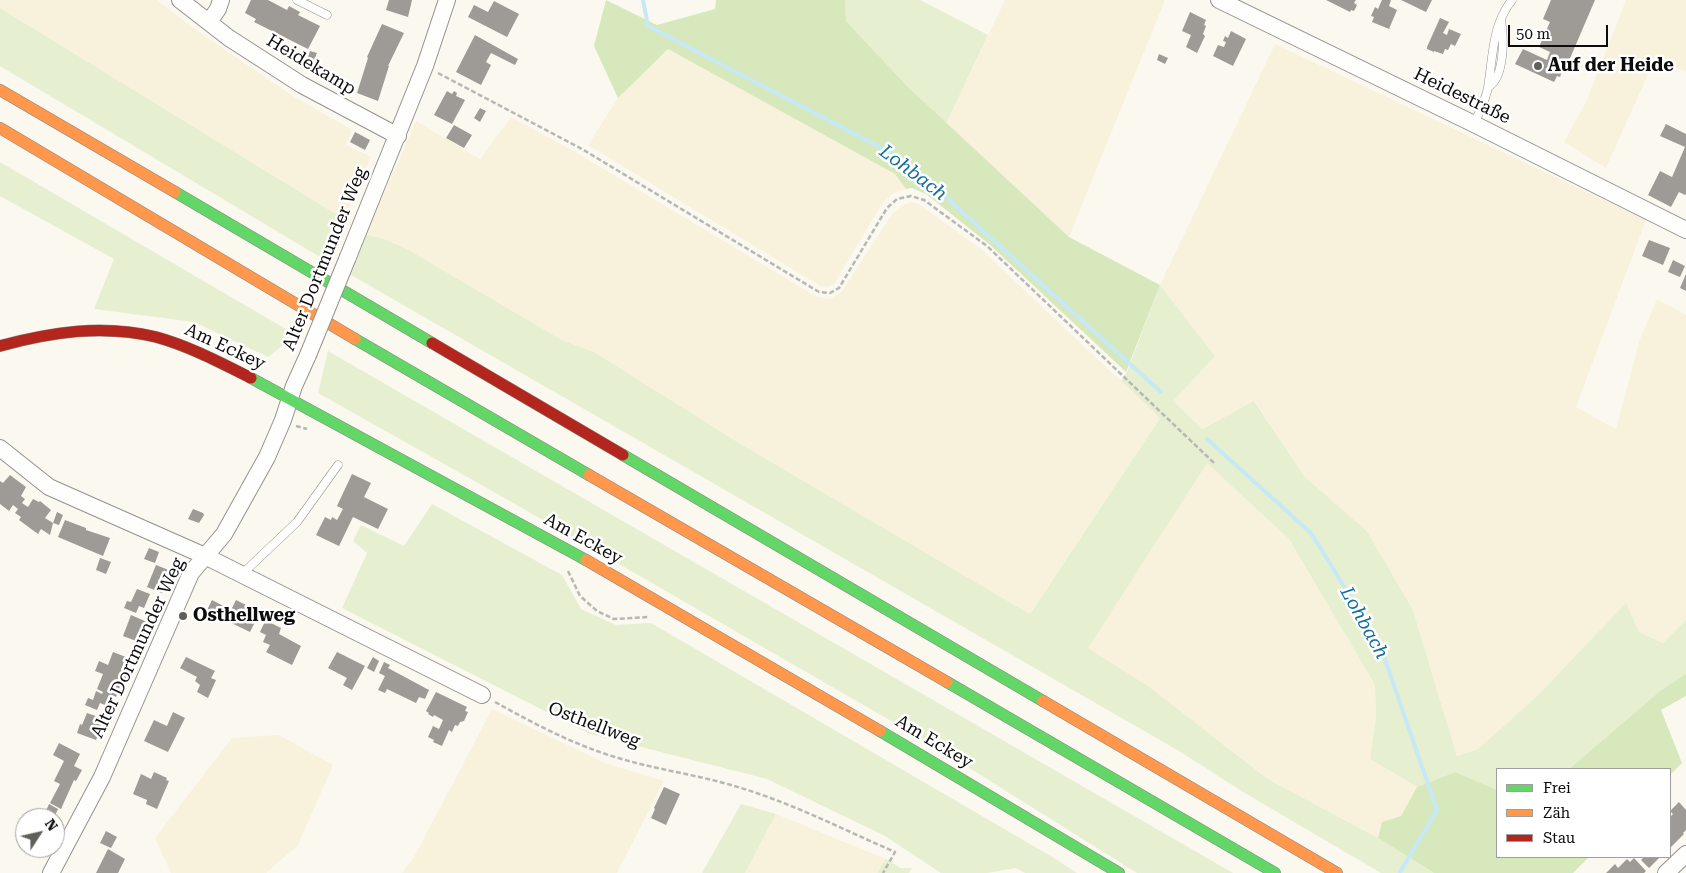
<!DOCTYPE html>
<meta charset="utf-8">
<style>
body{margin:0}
#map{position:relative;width:1686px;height:873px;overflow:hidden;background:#fbf8f0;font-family:"Roboto Serif",serif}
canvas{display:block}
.legend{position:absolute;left:1496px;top:768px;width:175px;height:90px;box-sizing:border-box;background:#fff;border:1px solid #9e9e9e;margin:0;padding:6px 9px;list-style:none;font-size:15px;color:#0c0c0c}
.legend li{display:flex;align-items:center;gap:10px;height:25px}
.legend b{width:25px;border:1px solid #9e9e9e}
.north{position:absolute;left:15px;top:808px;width:50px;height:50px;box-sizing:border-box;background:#fff;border:1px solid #9e9e9e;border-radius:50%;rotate:55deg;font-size:14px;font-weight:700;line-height:20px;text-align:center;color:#0c0c0c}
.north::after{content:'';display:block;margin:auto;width:18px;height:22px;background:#605f5c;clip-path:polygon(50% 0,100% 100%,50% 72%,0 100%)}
.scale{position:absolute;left:1508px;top:25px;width:100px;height:22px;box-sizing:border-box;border:2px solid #0c0c0c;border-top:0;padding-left:6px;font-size:15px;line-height:18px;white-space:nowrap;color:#0c0c0c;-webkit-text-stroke:4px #fff;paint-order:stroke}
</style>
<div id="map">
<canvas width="1686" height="873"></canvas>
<ul class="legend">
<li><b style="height:6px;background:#63d668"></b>Frei</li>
<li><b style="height:6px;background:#ff974d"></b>Zäh</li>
<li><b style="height:6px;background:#b3261e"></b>Stau</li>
</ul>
<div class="north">N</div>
<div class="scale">50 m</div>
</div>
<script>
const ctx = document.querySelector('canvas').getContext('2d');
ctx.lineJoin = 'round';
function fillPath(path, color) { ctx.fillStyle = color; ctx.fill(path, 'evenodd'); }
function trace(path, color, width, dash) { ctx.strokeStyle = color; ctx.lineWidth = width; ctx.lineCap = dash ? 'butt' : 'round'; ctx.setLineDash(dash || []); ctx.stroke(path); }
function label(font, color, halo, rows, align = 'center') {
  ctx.font = font + ' "Roboto Serif",serif'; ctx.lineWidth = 5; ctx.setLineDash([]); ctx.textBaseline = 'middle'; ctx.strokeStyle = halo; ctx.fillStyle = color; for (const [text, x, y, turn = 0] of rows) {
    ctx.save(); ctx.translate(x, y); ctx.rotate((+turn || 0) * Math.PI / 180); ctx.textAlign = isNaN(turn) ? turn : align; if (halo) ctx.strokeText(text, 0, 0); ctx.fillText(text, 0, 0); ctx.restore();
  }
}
const farmland = new Path2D(`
 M0 0H157L196 30 293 96 352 130 346 145 371 157 344 219 0 8Z
 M1005 0H1165L1069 237 946 124Z
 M1626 0H1686V72L1655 59 1606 168 1564 142 1586 102Z
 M1275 44 1646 220 1576 407 1616 429 1640 339 1657 299 1686 315V620L1663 643 1639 632 1626 604 1537 696 1478 749 1457 756 1413 610 1367 531 1305 477 1255 401 1201 429 1172 401 1215 356 1160 285Z
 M668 49 895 174 906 189 893 193 882 204 834 284 828 287 820 286 588 145 618 98Z
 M511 117 577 153 817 297 831 299 842 291 893 213 902 206 911 202 919 204 982 250 1160 418 1030 614 744 446 594 352 562 340 407 249 382 238 366 235 416 121 480 159Z
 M1207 462 1289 539 1375 685 1376 716 1370 759 1417 787 1401 816 1382 822 1378 838 1268 779 1225 745 1087 648Z
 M492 709 605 763 664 781 617 873H402L413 859Z
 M279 735 333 765 298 845 266 873H171L155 838 232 738Z
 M776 814 886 859 877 873H745Z`);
const green = new Path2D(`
 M845 0H920L988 35 946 124 910 89 846 21Z
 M0 8 344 219 330 263 0 66Z
 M0 162 296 335 268 357 194 322 94 309 114 259 0 196Z
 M366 235 382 238 407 249 562 340 594 352 744 446 1030 614 1160 418 1121 381 1127 372 1160 285 1215 356 1173 401 1202 429 1254 401 1305 477 1367 531 1413 610 1457 756 1478 749 1537 696 1626 603 1639 632 1663 643 1686 620V674L1661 690 1569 769H1497V790H1496L1455 772 1417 787 1370 759 1376 716 1375 685 1289 539 1207 463 1088 648 1149 687 1268 779 1378 838 1434 873H1381L1243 792 1179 751 351 275Z
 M328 351 1233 873H1137L931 744 501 496 318 393Z
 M432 504 562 575 581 609 616 625 651 623 1054 858 1077 873H1025L1016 868 987 873H941L885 836 767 779 590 734 342 608 367 553 353 541 361 525 404 546Z
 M741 804 776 814 745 873H702Z
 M886 859 901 868H912L909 873H877Z`);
const forest = new Path2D(`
 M606 0 657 25 715 9 716 0H845L846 21 910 89 1069 237 1160 285 1126 372 989 244 926 194 912 188 906 189 895 174 668 49 618 98 594 46Z
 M1686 674V696L1661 710 1682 763 1670 775V769H1569L1661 690Z
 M1455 772 1497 790V857H1589L1573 873H1434L1378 838 1382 822 1401 816 1417 787Z`);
const stream = new Path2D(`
 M643 0 648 26 893 154 926 179 1161 392
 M1207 439 1311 533 1380 645 1437 810 1400 872`);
const building = new Path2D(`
 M251 0H268L287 10 289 6 300 12 298 15 320 26 308 49 254 22 256 19 245 13Z
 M389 0H412L408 17 386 10Z
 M1326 0H1356L1354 3 1357 5 1354 11 1351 10 1350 12Z
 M1382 0H1391L1389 6 1397 10 1389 29 1372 22 1374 17 1371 16 1375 7 1378 9Z
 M1401 0H1432L1426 12Z
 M1551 0H1595L1565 70 1563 69 1560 77 1557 76 1554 82 1515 64 1523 49 1547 60 1550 52 1539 47 1550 22 1543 19Z
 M494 1 519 14 507 37 468 17 474 5 488 12Z
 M1190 12 1206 20 1204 25 1206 26 1203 34 1205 36 1197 53 1186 47 1191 35 1182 31Z
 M1440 18 1449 22 1443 33 1447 35 1449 29 1461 34 1455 46 1451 44 1448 50 1445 49 1443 54 1434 51V52L1427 49V47Z
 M382 24 404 33 388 66H389L378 101 357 93 368 58 367 57Z
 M1231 31 1246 39 1233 66 1213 56 1218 45 1224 47 1226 42 1223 41 1225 36 1228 38Z
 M475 35 518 59 515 65 491 53 486 62 491 65 481 85 456 72Z
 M310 51 317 53 312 65 306 63Z
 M1159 54 1168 58 1165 64 1157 60Z
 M447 91 452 94 454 91 457 93 456 96 465 100 452 124 434 115Z
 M480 108 486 111 480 122 474 118Z
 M1666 124 1686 134V194L1685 195 1679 192 1671 207 1648 195 1660 171 1672 177 1685 147 1660 136Z
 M454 125 472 135 464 148 446 138Z
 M355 132 370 140 365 150 350 142Z
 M1649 240 1670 248 1663 265 1642 256Z
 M1673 260 1685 266 1680 277 1668 272Z
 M1686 274V291L1680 288Z
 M352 474 371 483 364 497 388 509 378 529 353 517 339 546 316 535 325 517 331 520 332 517 337 520 343 509 337 506Z
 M10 475 26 487 21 496 25 499 22 503 28 507 33 499 39 502 40 501 51 510 45 518 53 523 50 535 41 529 38 534 19 520 21 517 15 513 18 509 13 505 9 511 0 504V481L3 483Z
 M193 509 203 513 204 515 199 523 188 519Z
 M57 512 63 515 59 525 53 523Z
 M65 520 86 528V530L110 538 103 556 58 537Z
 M149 548 159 552 155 563 144 559Z
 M100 558 111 562 106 574 96 570Z
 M156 565 171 571 162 593 147 587Z
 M137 589 150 594 144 608 139 606 136 613 124 608 127 601 131 602Z
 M212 600 231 610 236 600 260 612 250 632 219 617 218 618 206 612Z
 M131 615 147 622 139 642 123 636Z
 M267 617 272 620 271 623 281 628 279 634 301 646 292 665 266 652 270 645 263 642 266 635 260 632Z
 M113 652 126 657 121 670 131 674 127 683 122 681 116 697 112 695 110 699 108 698 105 705 100 703 97 710 85 705 88 698 93 700 96 691 102 694 103 692 97 689 103 674 95 671 99 661 108 665Z
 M337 652 365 666 352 690 343 685 347 678 328 668Z
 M186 657 215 671 211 678 216 680 208 698 197 692 200 685 195 681 197 677 180 668Z
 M373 657 379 661 374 672 367 668Z
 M384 662 390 665 388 668 429 690 425 699 419 697 416 703 387 689 385 693 378 690 385 676 379 673Z
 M436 692 467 707 465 711 468 712 464 721 460 722 458 726 455 725 452 732 449 730 442 746 433 742 434 740 428 737 433 726 439 729 443 720 434 715 433 717 428 714 429 713 426 711Z
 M173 712 185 718 168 752 144 741 154 720 167 726Z
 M87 713 104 719 96 740 77 733 80 724 82 725Z
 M59 743 80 754 74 766 82 770 76 781 74 780 61 809 50 803 60 784 54 781 64 761 53 755Z
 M154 772 167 778 166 780 169 781 157 809 146 804 147 800 133 794 141 774 151 779Z
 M664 787 680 794 666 825 651 818 655 809 654 808Z
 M1679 802 1686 810V830L1683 833 1684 834 1670 848V817L1673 814 1670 811Z
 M49 804 58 809 54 818 45 813Z
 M106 831 117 837 111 848 100 843Z
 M108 849 125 859 118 873H96Z
 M1644 857H1660L1649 868 1641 860Z
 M1634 858 1646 871 1644 873H1606L1615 864 1618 868 1627 859 1630 862Z`);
const path = new Path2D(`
 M438 73 582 149 819 292 830 293 839 288 887 208 897 199 911 196 924 200 987 246 1214 463
 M296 426 307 429
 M568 571 580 596 597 611 614 619 649 617
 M495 702C533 723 572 744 615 757 657 770 700 775 741 788 794 804 844 830 895 852L883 873`);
const lane = new Path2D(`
 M297 0 327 15
 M1488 87C1505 78 1504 37 1501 20
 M1474 124C1479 112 1486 100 1488 87 1493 57 1492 25 1512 0
 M242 574 297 522 338 465`);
const street = new Path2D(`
 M180 0 229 38 302 85 398 136
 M1219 0 1474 124 1686 230
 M209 22 218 9 221 0
 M348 257 425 66 447 0
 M0 448 49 487 205 556 482 695
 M51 873 102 777 191 573 224 534 267 457 283 420 294 386 308 355
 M1666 873 1686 854`);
const fast = new Path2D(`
 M175 192 432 343
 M355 339 589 475
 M251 378 586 560
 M623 455 1043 701
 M947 682 1275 873
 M880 731 1119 873`);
const slow = new Path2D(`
 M0 90 175 192
 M0 128 355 339
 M589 475 947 682
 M586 560 880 731
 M1043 701 1337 873`);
const jam = new Path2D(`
 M432 343 623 455
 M0 346C51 332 103 324 156 337 189 346 221 363 251 378`);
const streetBridge = new Path2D(`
 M308 355 348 257`);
const markers = [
 [1538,66,5,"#605f5c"],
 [183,616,5,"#605f5c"]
];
const streetNames = [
 ["Heidekamp",311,65,31],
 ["Heidestraße",1462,96,26],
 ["Alter Dortmunder Weg",325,259,-68],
 ["Am Eckey",225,347,25],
 ["Am Eckey",583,539,29],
 ["Alter Dortmunder Weg",138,648,-65],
 ["Osthellweg",594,725,21],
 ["Am Eckey",934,742,31]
];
const poiNames = [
 ["Auf der Heide",1548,66],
 ["Osthellweg",193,616]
];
const waterNames = [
 ["Lohbach",913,173,37],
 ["Lohbach",1364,623,61]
];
fillPath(farmland, '#f8f2dc');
fillPath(green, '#e6f0d0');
fillPath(forest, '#d7e8bd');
trace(stream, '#c6e9f5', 4);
fillPath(building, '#9e9a96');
trace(lane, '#94928f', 9);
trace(street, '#94928f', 18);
trace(fast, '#8a8985', 12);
trace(slow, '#8a8985', 12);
trace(jam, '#8a8985', 12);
trace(path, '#b7b7b5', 2.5, [5, 2.5]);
trace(lane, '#fefefd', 8);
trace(street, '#fefefd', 16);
trace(fast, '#63d668', 11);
trace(slow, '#ff974d', 11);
trace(jam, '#b3261e', 11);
trace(streetBridge, '#94928f', 18, []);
trace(streetBridge, '#fefefd', 16);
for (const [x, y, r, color] of markers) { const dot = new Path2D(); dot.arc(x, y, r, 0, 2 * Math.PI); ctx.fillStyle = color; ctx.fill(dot); trace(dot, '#fff', 2); }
label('18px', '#0c0c0c', '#fff', streetNames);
label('bold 18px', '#0c0c0c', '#fff', poiNames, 'left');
label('italic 19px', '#146f9f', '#fff', waterNames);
</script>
